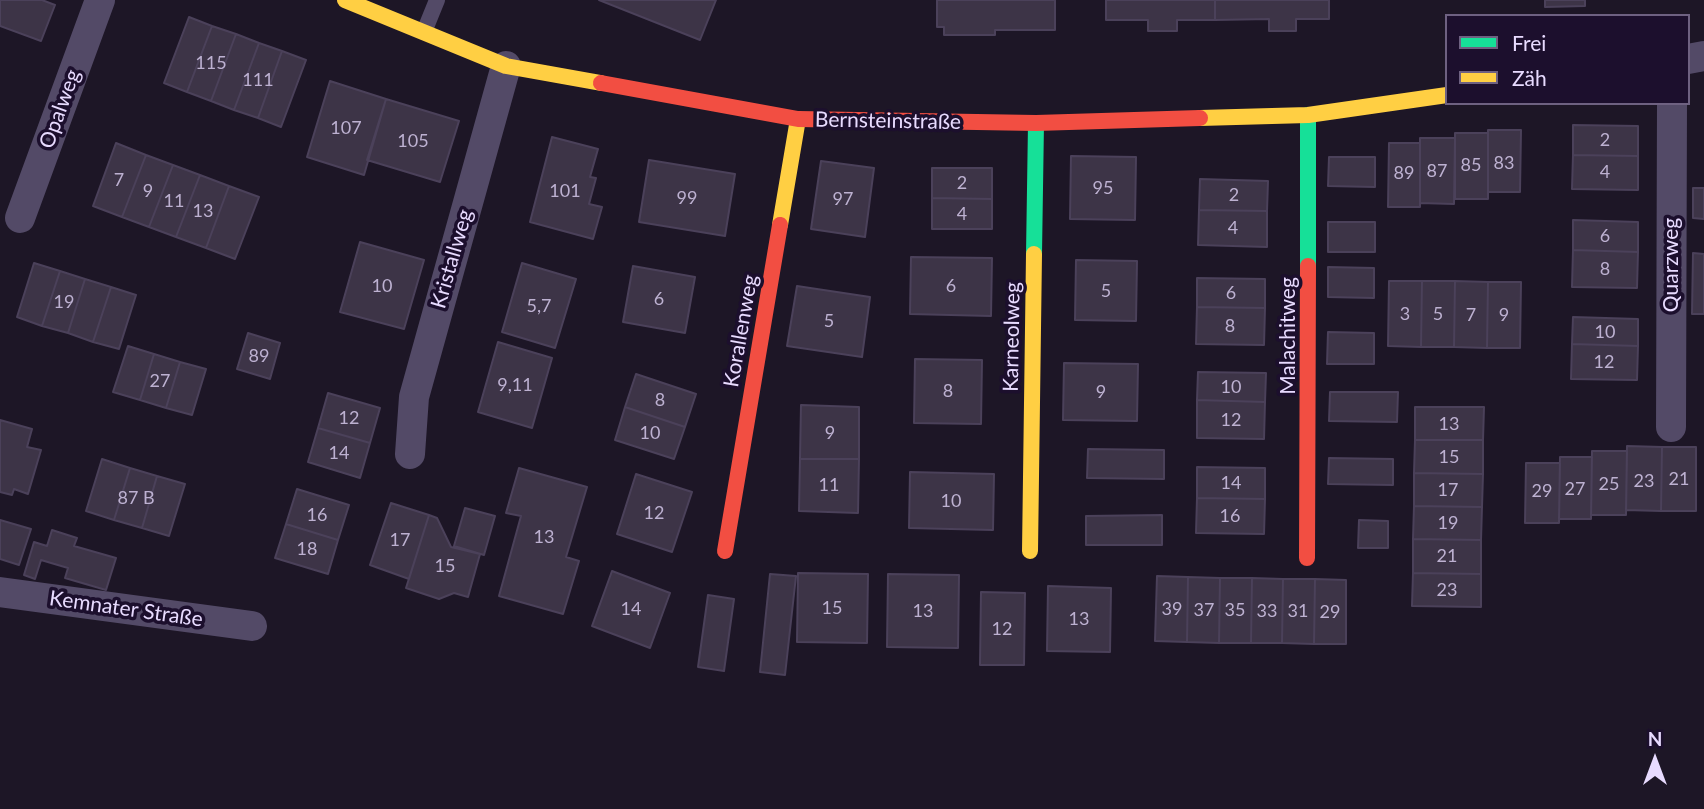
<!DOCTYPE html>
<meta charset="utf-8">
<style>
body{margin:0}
#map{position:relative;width:1704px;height:809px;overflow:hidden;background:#1d1626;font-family:Lato,sans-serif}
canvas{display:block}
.legend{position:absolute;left:1445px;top:14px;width:245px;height:91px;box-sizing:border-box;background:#1c0f2d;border:2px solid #6e6181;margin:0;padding:9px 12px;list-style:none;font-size:21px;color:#e8dbff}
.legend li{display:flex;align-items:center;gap:14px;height:35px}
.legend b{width:35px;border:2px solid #6e6181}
.north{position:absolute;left:1620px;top:725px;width:70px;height:70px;-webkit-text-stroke:5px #1c0f2d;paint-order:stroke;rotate:0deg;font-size:19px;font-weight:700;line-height:28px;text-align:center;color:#e8dbff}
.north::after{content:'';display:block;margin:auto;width:24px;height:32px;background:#e8dbff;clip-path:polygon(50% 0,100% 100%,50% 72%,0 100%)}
</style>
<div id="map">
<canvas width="1704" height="809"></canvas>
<ul class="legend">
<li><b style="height:9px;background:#16e098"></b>Frei</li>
<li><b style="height:9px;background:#ffcf43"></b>Zäh</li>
</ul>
<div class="north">N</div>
</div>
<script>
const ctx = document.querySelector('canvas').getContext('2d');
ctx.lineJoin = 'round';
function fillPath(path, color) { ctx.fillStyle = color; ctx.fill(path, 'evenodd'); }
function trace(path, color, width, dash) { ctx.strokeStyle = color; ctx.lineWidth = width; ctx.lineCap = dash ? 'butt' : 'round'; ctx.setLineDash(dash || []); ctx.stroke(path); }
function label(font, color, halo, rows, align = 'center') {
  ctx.font = font + ' Lato,sans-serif'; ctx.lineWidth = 7; ctx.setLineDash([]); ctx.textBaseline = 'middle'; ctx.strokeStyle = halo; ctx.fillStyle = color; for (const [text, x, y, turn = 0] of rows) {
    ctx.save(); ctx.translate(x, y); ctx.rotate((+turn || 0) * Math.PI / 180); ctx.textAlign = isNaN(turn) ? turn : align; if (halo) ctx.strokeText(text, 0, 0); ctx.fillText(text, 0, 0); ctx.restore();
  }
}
const building = new Path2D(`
 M0 0H42L55 5 41 41 0 26Z
 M599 0H716L700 40Z
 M937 0H1055V30H995V35H944V27H937Z
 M1106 0H1215V20H1177V31H1148V20H1106Z
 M1215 0H1329V19H1296V31H1269V19L1215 20Z
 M1545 0H1585V6L1545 7Z
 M189 17 212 26 187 92 164 83Z
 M212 26 236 34 211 101 187 92Z
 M236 34 259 43 234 110 211 101Z
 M259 43 282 51 258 118 234 110Z
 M282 51 306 60 281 127 258 118Z
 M330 81 386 99 364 175 307 157Z
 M386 99 459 121 440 182 367 160Z
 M1573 125 1638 126V156L1573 155Z
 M1488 130H1521L1520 192H1488Z
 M1455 133H1488V199H1455Z
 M552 137 598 149 590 177 596 178 589 204 602 207 593 239 530 222Z
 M1420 138H1455L1454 204 1420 203Z
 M116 143 146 155 122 217 93 206Z
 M1389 143H1420V207H1388Z
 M146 155 173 165 149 227 122 217Z
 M1573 155 1638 156V190L1572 189Z
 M1071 156 1136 157 1135 220 1070 219Z
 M1329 157H1375V187L1328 186Z
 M649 160 735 174 725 236 639 222Z
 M821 161 874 168 865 237 811 229Z
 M173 165 200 175 176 237 149 227Z
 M932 168H992V199L932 198Z
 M200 175 229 186 206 248 176 237Z
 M1200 179 1268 181 1267 211 1199 210Z
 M229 186 259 197 235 259 206 248Z
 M1693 188H1704V219L1693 218Z
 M932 198 992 199V229H932Z
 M1199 210 1267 211V247L1198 245Z
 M1573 220 1638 222V252L1573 250Z
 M1328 222H1375V252H1328Z
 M360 242 424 260 404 329 340 312Z
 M1573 250 1638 252 1637 288 1572 287Z
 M1693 253 1704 254V314H1692Z
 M911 257 992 258 991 316 910 314Z
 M1076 260 1137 261 1136 321 1075 320Z
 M34 263 60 271 42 326 17 317Z
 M522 263 576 279 555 348 502 332Z
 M633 266 695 277 685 333 623 322Z
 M1328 267 1374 268V298L1328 297Z
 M60 271 85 279 68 333 42 326Z
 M1197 278 1265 279V308L1197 307Z
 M85 279 111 287 93 342 68 333Z
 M1389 281H1422L1421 347 1388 346Z
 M1422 281H1455L1454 347H1421Z
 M1455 281 1488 282 1487 348 1454 347Z
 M1488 282H1521L1520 348H1487Z
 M797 286 870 297 862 357 787 346Z
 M111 287 136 295 119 349 93 342Z
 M1197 307 1265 308 1264 345 1196 344Z
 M1573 317 1638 319V346L1572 344Z
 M1328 332 1374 333V364H1327Z
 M248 333 280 343 270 379 237 369Z
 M498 342 552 358 532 428 478 412Z
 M1572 344 1638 346 1637 380 1571 379Z
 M128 346 154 354 140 400 113 392Z
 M154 354 180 362 166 408 140 400Z
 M915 359 982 360 981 424 914 423Z
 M180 362 206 369 192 415 166 408Z
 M1064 363 1138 364 1137 421 1063 420Z
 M1198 372 1266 373 1265 402 1197 400Z
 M636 374 696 394 685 427 625 407Z
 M1330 392H1398L1397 422 1329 421Z
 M328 393 380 408 370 443 318 428Z
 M1197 400 1265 402 1264 439 1197 438Z
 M801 405 859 407V459H800Z
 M625 407 685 427 674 459 615 440Z
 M1415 407H1484L1483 440H1415Z
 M0 420 32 429 27 447 41 450 28 494 14 489 12 495 0 492Z
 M318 428 370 443 360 478 308 462Z
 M1415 440H1483V474L1414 473Z
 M1627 446 1662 447 1661 511 1626 510Z
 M1662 447H1696V511H1661Z
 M1088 449 1164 450V479L1087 478Z
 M1592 451H1627L1626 515H1591Z
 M1560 457H1592L1591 519H1559Z
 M1329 458 1393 459V485L1328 484Z
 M102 459 130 468 114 520 86 511Z
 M800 459H859L858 513 799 511Z
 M1526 463H1560L1559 523H1525Z
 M1197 467 1265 468V499L1197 498Z
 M130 468 157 476 142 528 114 520Z
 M519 468 587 487 566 557 579 561 563 614 499 596 521 516 506 513Z
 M910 472 994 474 993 530 909 528Z
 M1414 473 1483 474 1482 507 1414 506Z
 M636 474 692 492 672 552 617 534Z
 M157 476 185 484 169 536 142 528Z
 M297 489 349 505 338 540 286 524Z
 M1197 498 1265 499 1264 534 1196 533Z
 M391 503 429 515 409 579 370 565Z
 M1414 506 1482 507 1481 540 1413 539Z
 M465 508 495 516 484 555 454 546Z
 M429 515 437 518 451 547 480 554 468 597 454 593 439 599 406 588Z
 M1162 515V545H1086V516Z
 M0 520 31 529 19 565 0 559Z
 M1359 520 1388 521V548H1358Z
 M286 524 338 540 328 574 275 558Z
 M52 530 77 538 74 546 116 558 106 590 65 578 68 568 41 560 35 579 24 575 34 542 47 546Z
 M1413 539 1481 540V574L1413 573Z
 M612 571 670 593 650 648 592 626Z
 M798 573 868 574 867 643 797 642Z
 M1413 573 1481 574V607L1412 606Z
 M770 574 796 576 785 675 760 672Z
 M888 574 959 575 958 648 887 647Z
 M1157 576 1188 577 1187 642 1155 641Z
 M1188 577 1220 578 1219 643 1187 642Z
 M1220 578H1252L1251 643H1219Z
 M1252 578 1283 579 1282 643H1251Z
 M1283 579H1315L1314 644 1282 643Z
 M1315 579 1346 580V644H1314Z
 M1048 586 1111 588 1110 652 1047 651Z
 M981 592 1025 593 1024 665H980Z
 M708 595 734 599 724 671 698 667Z`);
const lane = new Path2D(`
 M424 32 437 0`);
const street = new Path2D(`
 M1688 59 1704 56
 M20 218 100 0
 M1671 427 1672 103
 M410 454 414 397 506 66
 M0 592 252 626`);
const fast = new Path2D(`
 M1034 254 1036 123
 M1308 266V115`);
const slow = new Path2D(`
 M345 0 506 66 601 83
 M1200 118 1308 115 1447 95
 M780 225 798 119
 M1030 551 1034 254`);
const jam = new Path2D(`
 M601 83 798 119 1036 123 1200 118
 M725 551 780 225
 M1307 558 1308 266`);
const numberNames = [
 ["115",211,63],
 ["111",258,80],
 ["107",346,128],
 ["2",1605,140],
 ["105",413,141],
 ["83",1504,163],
 ["85",1471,165],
 ["87",1437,171],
 ["4",1605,172],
 ["89",1404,173],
 ["7",119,180],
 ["2",962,183],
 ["95",1103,188],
 ["9",148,191],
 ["101",565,191],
 ["2",1234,195],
 ["99",687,198],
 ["97",843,199],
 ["11",174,201],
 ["13",203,211],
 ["4",962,214],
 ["4",1233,228],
 ["6",1605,236],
 ["8",1605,269],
 ["10",382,286],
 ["6",951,286],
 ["5",1106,291],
 ["6",1231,293],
 ["6",659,299],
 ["19",64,302],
 ["5,7",539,306],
 ["3",1405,314],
 ["5",1438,314],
 ["7",1471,315],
 ["9",1504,315],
 ["5",829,321],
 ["8",1230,326],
 ["10",1605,332],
 ["89",259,356],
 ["12",1604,362],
 ["27",160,381],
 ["9,11",515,385],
 ["10",1231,387],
 ["8",948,391],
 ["9",1101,392],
 ["8",660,400],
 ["12",349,418],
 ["12",1231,420],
 ["13",1449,424],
 ["10",650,433],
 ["9",830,433],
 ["14",339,453],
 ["15",1449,457],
 ["21",1679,479],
 ["23",1644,481],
 ["14",1231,483],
 ["25",1609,484],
 ["11",829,485],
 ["27",1575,489],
 ["17",1448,490],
 ["29",1542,491],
 ["87 B",136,498],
 ["10",951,501],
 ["12",654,513],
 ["16",317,515],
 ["16",1230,516],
 ["19",1448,523],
 ["13",544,537],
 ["17",400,540],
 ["18",307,549],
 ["21",1447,556],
 ["15",445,566],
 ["23",1447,590],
 ["15",832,608],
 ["14",631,609],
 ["39",1172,609],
 ["37",1204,610],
 ["35",1235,610],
 ["13",923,611],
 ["33",1267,611],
 ["31",1298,611],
 ["29",1330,612],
 ["13",1079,619],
 ["12",1002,629]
];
const streetNames = [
 ["Opalweg",60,109,-70],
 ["Bernsteinstraße",888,121,1],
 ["Kristallweg",452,259,-74],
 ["Quarzweg",1671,265,-90],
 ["Korallenweg",741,331,-80],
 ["Malachitweg",1288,336,-90],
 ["Karneolweg",1012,337,-89],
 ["Kemnater Straße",126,609,8]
];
fillPath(building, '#3d3447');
trace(building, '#4b415a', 2);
trace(lane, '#534a67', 16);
trace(street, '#534a67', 30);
trace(fast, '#16e098', 16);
trace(slow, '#ffcf43', 16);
trace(jam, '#f24e42', 16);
label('18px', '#bdb1d1', null, numberNames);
label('21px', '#e8dbff', '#1c0f2d', streetNames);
</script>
